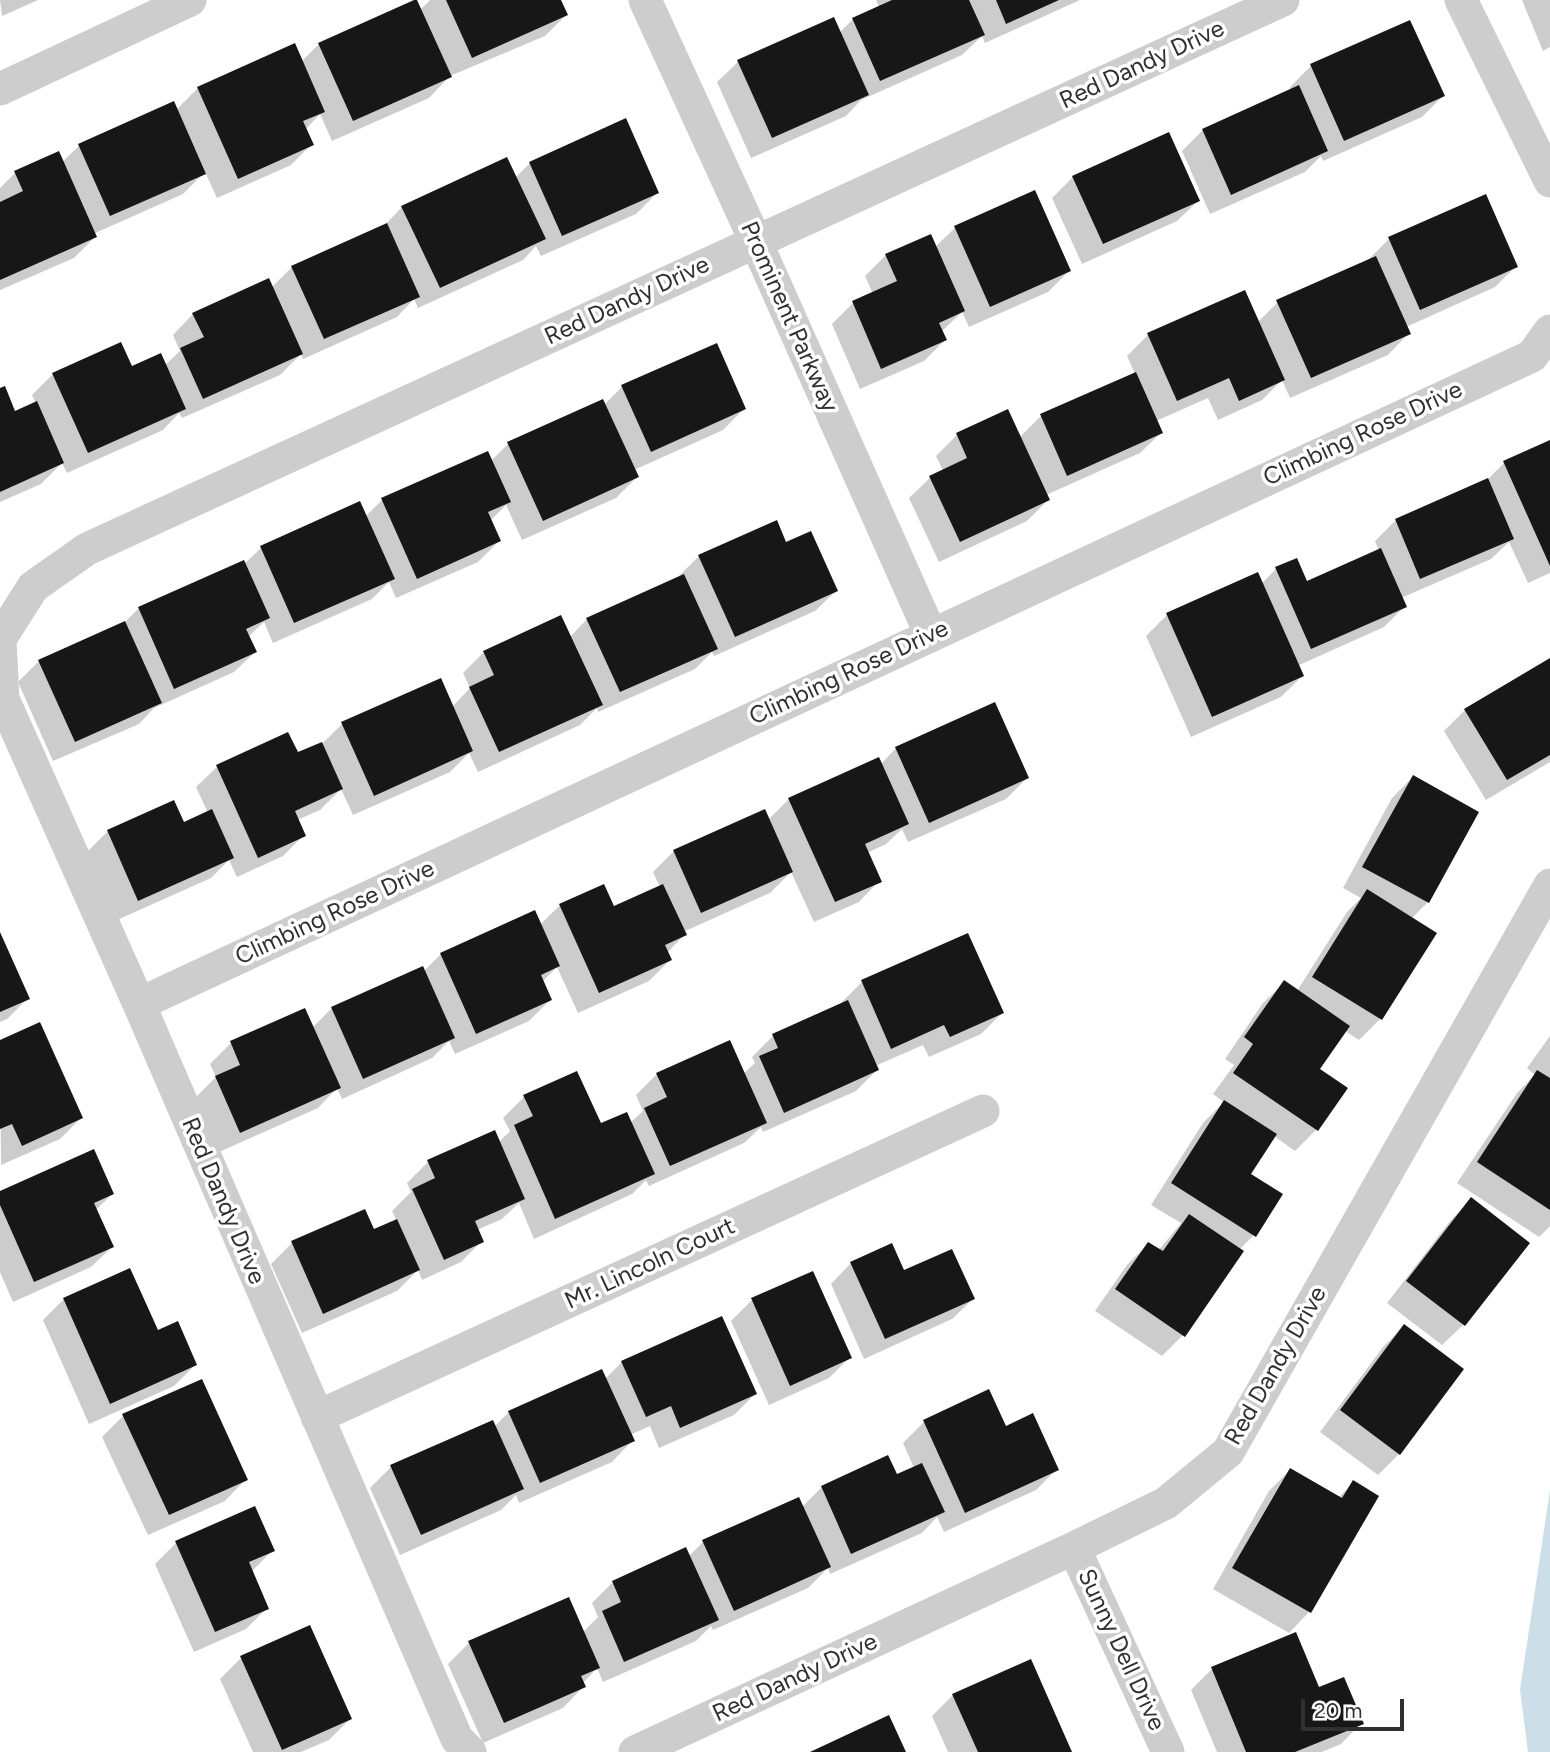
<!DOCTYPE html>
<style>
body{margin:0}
#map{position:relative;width:1550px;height:1752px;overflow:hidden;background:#fff;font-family:Figtree,sans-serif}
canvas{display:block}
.scale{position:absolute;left:1301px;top:1699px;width:103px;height:32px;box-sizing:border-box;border:4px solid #303030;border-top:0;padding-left:9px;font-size:21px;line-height:24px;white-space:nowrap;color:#303030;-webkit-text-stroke:5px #fff;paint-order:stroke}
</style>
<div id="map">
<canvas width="1550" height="1752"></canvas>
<div class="scale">20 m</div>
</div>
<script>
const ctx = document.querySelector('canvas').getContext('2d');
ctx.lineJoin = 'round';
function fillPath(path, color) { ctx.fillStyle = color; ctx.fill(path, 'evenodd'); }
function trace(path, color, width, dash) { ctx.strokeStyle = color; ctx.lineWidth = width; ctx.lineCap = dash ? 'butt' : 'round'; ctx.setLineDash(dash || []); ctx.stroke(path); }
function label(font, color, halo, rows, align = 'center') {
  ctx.font = font + ' Figtree,sans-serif'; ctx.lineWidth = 7; ctx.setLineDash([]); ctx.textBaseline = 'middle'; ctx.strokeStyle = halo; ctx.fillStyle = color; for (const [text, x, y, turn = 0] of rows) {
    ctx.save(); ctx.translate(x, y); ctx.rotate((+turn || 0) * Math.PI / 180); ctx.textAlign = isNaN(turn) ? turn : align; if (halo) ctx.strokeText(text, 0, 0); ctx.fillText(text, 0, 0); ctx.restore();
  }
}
const water = new Path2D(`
 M1550 1490V1752H1528L1520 1690Z`);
const shadow = new Path2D(`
 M0 0H38L2 16Z
 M430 0H560L566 15 545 36 450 76 429 98 332 141 320 114 305 130 312 144 291 165 217 198 205 172 183 194 93 234 95 237 74 258 0 290V188L15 173 62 162 79 146 176 110 198 88 301 62 319 44 420 10Z
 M876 0H1080L985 43 982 36 962 55 861 100 846 116 751 158 717 82 738 62 839 33 853 19 879 7Z
 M1522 0H1550V47L1543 51Z
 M1410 22 1443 96 1422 117 1323 161 1321 156 1305 172 1210 214 1182 151 1203 130 1291 91 1290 87 1311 66Z
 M530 163 657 193 636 214 541 256 536 246 523 260 418 308 414 299 397 317 303 359 301 354 280 375 182 418 179 413 163 430 67 473 62 463 41 484 0 502V390L15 413 36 404 32 395 53 374 164 366 180 351 173 335 193 314 271 288 292 267 382 228 402 207 515 178Z
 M1073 177 1198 201 1177 221 1082 264 1052 198Z
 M1034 192 1069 271 1048 292 969 327 962 312 941 332 945 340 924 361 860 389 832 324 853 303 873 294 865 276 886 255 935 247 955 228Z
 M1485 196 1516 266 1495 287 1406 327 1408 334 1388 355 1290 398 1282 380 1262 400 1218 420 1208 398 1156 421 1161 433 1140 453 1046 495 1048 500 1027 521 939 562 909 498 930 478 943 471 936 456 957 435 1019 438 1041 416 1135 374 1127 356 1148 335 1244 292 1258 322 1278 302 1368 260 1389 239Z
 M622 387 744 409 723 430 634 470 637 477 616 498 522 540 506 505 490 521 499 541 478 562 396 598 389 582 372 599 273 643 264 622 248 637 255 652 234 672 154 708 139 724 53 761 18 682 39 661 123 624 139 608 244 564 261 548 360 504 365 517 382 500 491 461 508 444 604 405Z
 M1550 442V573L1528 583 1509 542 1491 559 1401 598 1405 606 1384 627 1297 666 1302 676 1281 697 1191 737 1146 636 1167 615 1257 575 1261 584 1276 569 1296 560 1306 583 1379 551 1375 541 1396 520 1485 482 1504 463Z
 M785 544 836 591 815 611 714 656 712 652 695 669 598 712 597 708 580 725 478 772 469 753 450 772 353 815 341 789 320 810 297 820 304 835 283 856 237 877 229 860 211 878 117 920 87 852 108 831 183 824 208 813 196 787 217 767 297 755 321 745 342 724 452 707 470 688 463 673 484 652 570 637 587 619 678 577 699 556Z
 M1550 660V762L1486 800 1444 731 1465 710Z
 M896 748 1027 778 1006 799 908 842 902 829 886 844 867 853 879 881 859 902 814 922 791 872 770 893 683 932 684 935 667 953 670 960 649 981 578 1013 557 967 542 982 550 1000 529 1021 455 1054 449 1041 432 1058 342 1099 337 1088 318 1108 219 1152 195 1098 216 1077 210 1064 231 1043 312 1028 332 1008 424 971 441 954 540 925 560 905 613 908 660 887 653 872 674 851 768 820 789 799 881 764Z
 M1413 777 1428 902 1411 919 1380 1019 1359 1040 1345 1031 1318 1069 1345 1088 1316 1130 1295 1151 1274 1136 1249 1175 1254 1235 1239 1250 1183 1335 1162 1356 1095 1311 1127 1265 1148 1244 1158 1251 1181 1223 1151 1205 1203 1123 1224 1102 1213 1094 1234 1065 1225 1059 1263 1003 1284 983 1297 991 1347 912 1361 898 1343 888 1392 798Z
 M967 935 1002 1013 981 1034 929 1057 923 1045 875 1066 877 1070 856 1091 763 1132 761 1127 744 1143 649 1186 646 1180 632 1194 534 1239 519 1203 502 1219 477 1230 482 1241 461 1262 422 1280 418 1270 397 1291 302 1333 271 1264 292 1243 373 1232 397 1221 392 1211 411 1192 407 1183 428 1162 499 1142 510 1131 503 1118 524 1097 600 1126 630 1123 643 1111 636 1095 657 1074H743L755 1063 752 1057 773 1036 842 1005 841 1003 862 982Z
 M0 936 28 998 7 1019 0 1022Z
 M1550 1036V1226L1539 1237 1457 1183 1517 1093 1535 1075 1527 1068Z
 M0 1042 81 1118 60 1139 1 1165Z
 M0 1193 112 1194 96 1210 112 1247 91 1267 13 1302 0 1272Z
 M1472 1199 1463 1325 1442 1345 1387 1303 1451 1220Z
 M851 1263 903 1273 973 1299 952 1319 864 1359 831 1284Z
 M64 1299 157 1332 195 1365 174 1386 89 1424 43 1320Z
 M752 1300 850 1357 829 1378 769 1405 731 1321Z
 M1404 1326 1399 1454 1378 1475 1320 1432 1383 1347Z
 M622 1362 755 1394 734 1415 659 1448 650 1426 630 1435 632 1441 612 1462 519 1503 516 1495 501 1510 400 1555 370 1488 391 1467 492 1422 494 1427 509 1412 605 1379Z
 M988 1392 1005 1428 1057 1469 1036 1490 944 1532 937 1517 922 1533 830 1574 828 1568 808 1588 713 1630 711 1626 696 1641 603 1682 597 1668 582 1684 583 1687 563 1708 483 1743 448 1664 469 1643 583 1632 598 1617 592 1603 613 1582 688 1557 703 1542 802 1507 822 1487 896 1476 914 1468 903 1443 924 1422Z
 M123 1416 245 1480 225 1501 148 1535 102 1437Z
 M1290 1470 1338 1498 1353 1483 1309 1612 1289 1633 1213 1589 1269 1491Z
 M176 1543 273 1550 251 1572 267 1608 246 1629 194 1652 155 1564Z
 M241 1658 350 1719 329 1740 301 1752H253L220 1679Z
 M1212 1669 1361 1723 1341 1744 1322 1752H1217L1191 1690Z
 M953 1695 1070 1752H948L932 1716Z`);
const building = new Path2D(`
 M414 0H417L452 77 353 121 318 43Z
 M446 0H561L568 15 472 58Z
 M892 0H969L985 35 880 81 852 18Z
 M996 0H1059L1006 24Z
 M834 17 869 95 772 138 737 60Z
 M1410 20 1445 96 1344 141 1310 64Z
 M295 43 325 112 303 121 314 145 238 179 197 87Z
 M1299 85 1328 151 1231 195 1202 129Z
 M174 101 206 174 110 216 78 144Z
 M626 118 659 193 562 236 529 162Z
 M1169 132 1200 201 1103 244 1072 176Z
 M59 151 97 237 0 280V202L23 191 14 171Z
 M507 157 546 239 440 288 401 206Z
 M1035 190 1071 271 990 307 954 226Z
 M1486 194 1518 267 1420 310 1388 237Z
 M387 223 420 297 324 339 291 266Z
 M931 234 965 311 939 323 947 340 881 369 852 301 897 281 885 254Z
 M1376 256 1411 334 1311 378 1276 300Z
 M269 278 303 354 203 399 180 348 204 337 192 313Z
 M1245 290 1285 380 1239 401 1229 378 1177 401 1147 333Z
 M121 342 132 366 161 353 186 409 88 453 52 373Z
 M717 343 746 409 651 452 621 385Z
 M1136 372 1163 433 1067 476 1040 414Z
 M5 386 15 411 37 401 64 463 0 492V388Z
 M603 399 639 477 543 521 507 442Z
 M1008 409 1050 500 960 542 929 476 967 458 956 433Z
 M1550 440V566L1503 461Z
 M488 451 511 502 488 512 501 541 417 579 381 498Z
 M1488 478 1514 539 1420 579 1395 519Z
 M360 501 395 579 294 623 260 546Z
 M777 520 786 542 811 531 838 591 735 637 698 555Z
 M1381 548 1407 607 1311 649 1275 567 1297 558 1307 581Z
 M244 560 270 618 246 629 257 652 174 689 138 607Z
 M1258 572 1304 676 1212 717 1166 613Z
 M684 574 718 649 620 692 586 618Z
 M561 615 603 705 499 752 469 687 494 675 483 651Z
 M125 621 162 703 75 742 38 660Z
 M1550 658V755L1507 780 1464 709Z
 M441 678 473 751 374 796 341 722Z
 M995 702 1029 778 929 823 895 747Z
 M288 732 298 752 322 742 343 789 295 811 306 836 258 858 216 765Z
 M879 757 909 824 865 844 882 882 835 902 788 798Z
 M1413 775 1479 812 1429 903 1362 867Z
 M174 800 184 822 212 809 234 858 138 901 107 830Z
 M765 809 793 872 701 913 673 850Z
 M604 884 614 906 663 884 687 935 665 945 672 960 599 993 559 904Z
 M1367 889 1437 933 1382 1020 1312 977Z
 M535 910 560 966 541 975 552 1000 476 1034 440 953Z
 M0 932 30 999 0 1012Z
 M968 933 1004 1013 950 1037 944 1025 891 1049 861 980Z
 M423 966 455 1038 363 1079 331 1007Z
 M1284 980 1350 1026 1320 1069 1348 1088 1318 1131 1233 1073 1253 1044 1244 1037Z
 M848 1000 879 1070 784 1113 759 1056 778 1048 772 1034Z
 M305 1008 341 1088 240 1133 215 1076 240 1065 230 1041Z
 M40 1022 83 1118 22 1146 12 1124 0 1129V1040Z
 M730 1040 767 1123 670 1166 644 1108 667 1097 656 1073Z
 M1537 1070 1550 1078V1210L1477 1162Z
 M577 1071 601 1123 627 1112 655 1174 555 1219 514 1125 533 1116 523 1095Z
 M1224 1100 1277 1134 1251 1174 1283 1194 1256 1237 1171 1183Z
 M495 1130 525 1199 475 1221 484 1242 444 1260 412 1189 435 1178 427 1160Z
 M94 1149 114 1194 94 1203 114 1247 34 1282 0 1205V1191Z
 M1471 1197 1530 1243 1465 1326 1406 1281Z
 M365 1209 374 1229 397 1219 420 1270 323 1314 291 1241Z
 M1189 1214 1244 1251 1185 1337 1115 1289 1148 1242 1163 1251Z
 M892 1243 904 1270 952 1249 975 1299 885 1339 850 1262Z
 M130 1268 158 1330 178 1321 197 1365 110 1404 63 1298Z
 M813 1271 852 1358 790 1386 751 1298Z
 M722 1316 757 1394 680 1428 671 1406 646 1417 621 1361Z
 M1404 1324 1464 1369 1400 1455 1340 1410Z
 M602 1369 635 1441 540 1483 508 1411Z
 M202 1379 248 1480 169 1515 122 1414Z
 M989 1389 1006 1426 1033 1413 1059 1470 965 1513 923 1420Z
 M493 1420 524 1489 421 1535 390 1465Z
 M888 1455 897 1474 922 1463 945 1512 851 1554 821 1486Z
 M1290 1468 1342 1498 1353 1480 1379 1496 1311 1613 1232 1568Z
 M799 1497 831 1567 734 1611 702 1540Z
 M255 1506 275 1551 249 1562 269 1609 215 1632 175 1541Z
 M686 1547 719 1620 624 1662 602 1611 621 1602 612 1581Z
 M569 1597 600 1668 581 1676 586 1687 504 1723 468 1641Z
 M310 1625 352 1719 282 1750 240 1656Z
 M1296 1632 1319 1687 1344 1677 1364 1724 1295 1752H1246L1211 1667Z
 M1031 1659 1072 1752H978L952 1694Z
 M889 1715 906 1752H810Z`);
const street = new Path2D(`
 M645 0 756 242 931 635
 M1461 0 1550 181
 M0 89 190 0
 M0 639 33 587 87 549 1283 0
 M0 641 3 699 139 1004 457 1739 470 1752
 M139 1004 1532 356 1550 331
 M317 1417 983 1111
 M1074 1548 1168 1752
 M635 1752 1074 1548 1166 1503 1228 1452 1550 885`);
const streetNames = [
 ["Red Dandy Drive",1142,65,-25],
 ["Red Dandy Drive",627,301,-25],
 ["Prominent Parkway",789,317,66],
 ["Climbing Rose Drive",1363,434,-25],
 ["Climbing Rose Drive",849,673,-25],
 ["Climbing Rose Drive",335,913,-25],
 ["Red Dandy Drive",223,1201,67],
 ["Mr. Lincoln Court",650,1264,-25],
 ["Red Dandy Drive",1276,1366,-60],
 ["Sunny Dell Drive",1121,1650,65],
 ["Red Dandy Drive",795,1678,-25]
];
fillPath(water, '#ccdee7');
fillPath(shadow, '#0003');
fillPath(building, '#171717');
trace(street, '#cdcdcd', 33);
label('24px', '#303030', '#fff', streetNames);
</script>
